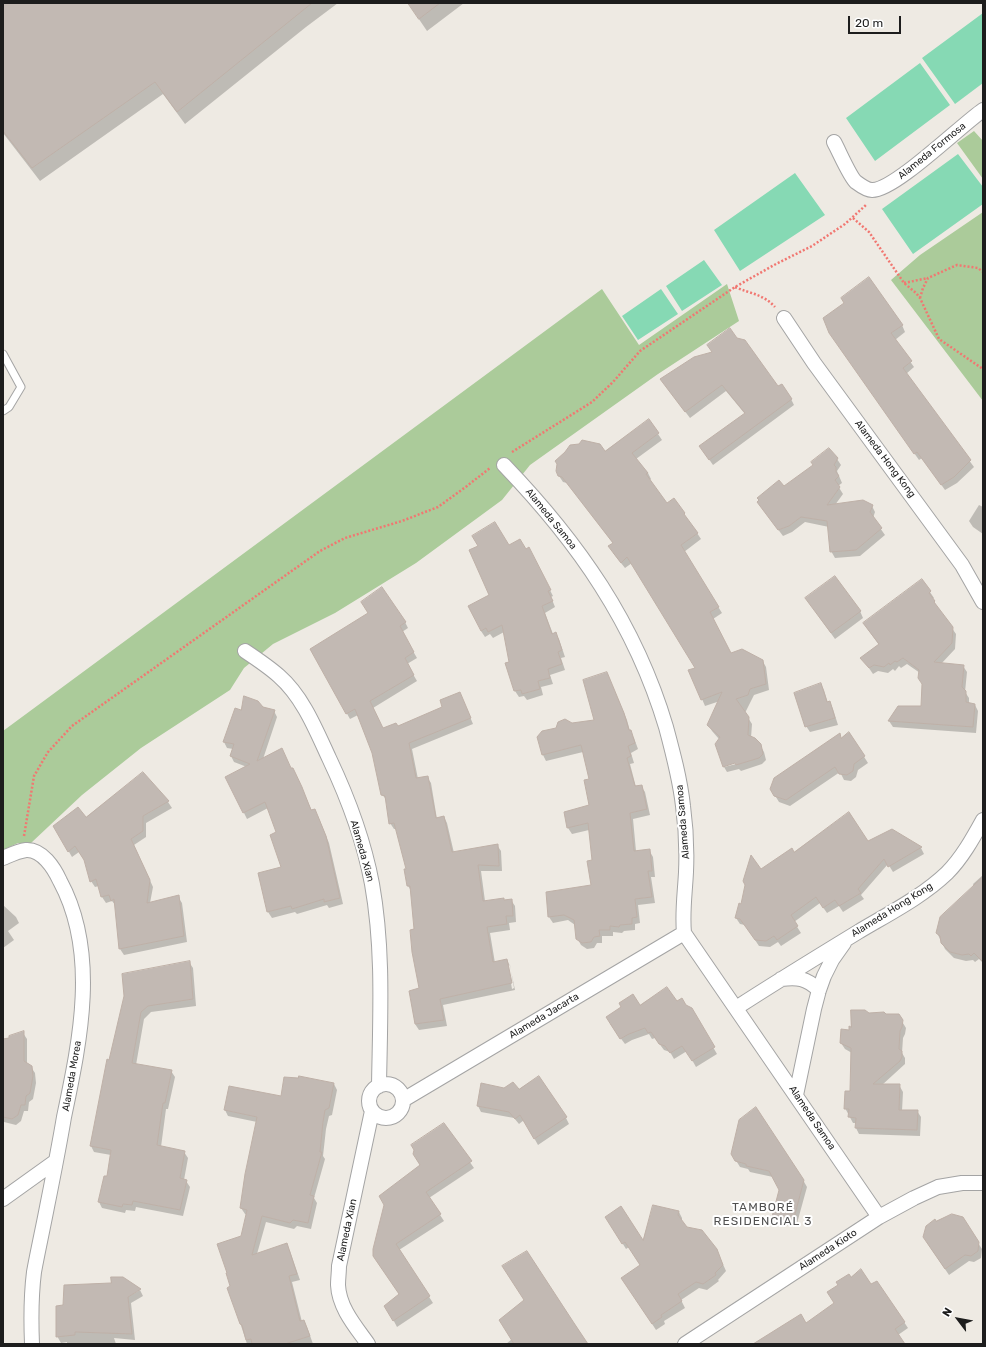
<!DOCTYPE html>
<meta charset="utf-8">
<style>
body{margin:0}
#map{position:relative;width:986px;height:1347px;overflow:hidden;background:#eeeae3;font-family:Rubik,sans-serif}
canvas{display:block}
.frame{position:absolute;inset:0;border:4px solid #1d1d1d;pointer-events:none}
.north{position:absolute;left:938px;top:1299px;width:40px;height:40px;-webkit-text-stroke:3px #fff;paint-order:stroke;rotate:302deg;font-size:11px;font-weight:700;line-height:16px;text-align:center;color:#1d1d1d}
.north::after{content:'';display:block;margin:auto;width:14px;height:18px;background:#1d1d1d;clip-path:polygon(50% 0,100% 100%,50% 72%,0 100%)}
.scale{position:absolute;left:848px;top:16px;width:53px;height:18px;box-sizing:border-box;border:2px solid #1d1d1d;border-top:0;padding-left:5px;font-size:12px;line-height:14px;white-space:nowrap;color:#1d1d1d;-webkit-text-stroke:3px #fff;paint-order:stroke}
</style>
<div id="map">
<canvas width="986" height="1347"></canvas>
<div class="frame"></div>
<div class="north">N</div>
<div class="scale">20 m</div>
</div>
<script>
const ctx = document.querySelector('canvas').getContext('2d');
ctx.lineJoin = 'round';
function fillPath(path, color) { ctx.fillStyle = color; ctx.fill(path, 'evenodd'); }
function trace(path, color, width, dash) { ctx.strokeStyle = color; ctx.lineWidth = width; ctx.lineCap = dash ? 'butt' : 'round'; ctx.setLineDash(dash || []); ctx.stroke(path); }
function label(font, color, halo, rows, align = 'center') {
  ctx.font = font + ' Rubik,sans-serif'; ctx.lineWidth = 4; ctx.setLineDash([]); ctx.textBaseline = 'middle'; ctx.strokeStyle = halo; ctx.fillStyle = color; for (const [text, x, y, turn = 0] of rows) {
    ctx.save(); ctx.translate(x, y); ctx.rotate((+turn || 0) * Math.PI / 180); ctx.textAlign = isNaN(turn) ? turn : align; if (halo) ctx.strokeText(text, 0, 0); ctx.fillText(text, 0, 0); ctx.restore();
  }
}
const forest = new Path2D(`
 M974 131 983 141V179L957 143Z
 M983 212V401L891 280 920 255Z
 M727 284 739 321 658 374 530 465 502 500 416 563 335 613 273 644 244 668 230 690 141 748 82 795 31 843H18L3 850V731L602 289 639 345Z`);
const pitch = new Path2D(`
 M983 13V83L955 104 922 58Z
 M920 63 950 105 875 161 846 118Z
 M958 154 983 187V204L913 254 882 209Z
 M795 173 825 215 740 271 714 230Z
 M704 260 722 285 682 311 666 286Z
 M661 289 678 314 638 340 622 316Z`);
const shadow = new Path2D(`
 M3 3H338L306 27 185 124 163 94 40 181 3 133Z
 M408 3H464L427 31Z
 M902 325 905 332 895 340 914 367 906 374 974 467 957 483 945 490 922 458 919 460 834 339Z
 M737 339 778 387 791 399 794 405 713 465 704 452 745 414 726 391 690 418 665 385 713 353Z
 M658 434 662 440 636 459 648 473 651 479 649 481 667 504 697 533 701 539 684 552 722 613 713 619 731 654 762 660 766 667 769 690 754 695 745 713 752 724 751 738 760 745 764 752 766 760 762 764 741 771 739 769 727 772 724 767 740 763 712 731 708 724 720 701 705 706 690 671 696 668 632 563 625 568 613 553 614 544 567 483 563 482 559 476 565 453 570 446 605 452Z
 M837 459 841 465 837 471 842 483 838 486 843 494 835 505 872 506 875 512 873 518 885 535 860 556 835 558 831 551 829 527 805 522 792 532 783 536 762 508 783 488Z
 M979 505 983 507V534L973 527 969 521Z
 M509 547 525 550 532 555 553 596 551 597 555 607 545 613 553 634 555 633 559 639 565 657 561 658 565 670 550 675 553 684 541 687 543 695 527 700 524 696 519 697 515 691 507 663H510L504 632 493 638 490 634 485 637 481 631 491 595Z
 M922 580 934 598 932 599 938 608 956 634 955 649 941 664 963 666 967 672 965 692 969 698V703L975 705 978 711 976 733 893 727 889 721 898 707H922L923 685 920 673 907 664 901 668 899 666 895 671 893 669 888 673 878 671 873 674 862 658 879 645 864 624Z
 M810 604 860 611 863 618 835 639Z
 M405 622 408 628 402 632 417 658 407 664 417 681 373 708 383 729 397 728 463 700 473 724 412 749 418 779 427 777 431 783 437 819 444 817 447 823 454 853 497 845 501 851 502 871H481L485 901 511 900 515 906 516 922 509 923 510 930 490 933 495 963 507 960 510 966 515 990 443 1005 447 1026 419 1030 415 1024 410 992 420 989 412 892 408 886 406 870 408 869 397 829H394L390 823 387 801 382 794 373 752 358 715 350 719 311 650ZM508 965H510L514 988 512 989Z
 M607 673 627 720 630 731 634 738 638 749 631 753 634 763 630 764 636 787 641 786 645 792 650 815 633 819 636 851 649 850 653 857 655 877H651L655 903 638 905 640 923 635 924V930L624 931 622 933 613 932V936H602V943H597L594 948 587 949 581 945 577 938 575 925 568 920 553 923 549 917 592 886 593 861 589 830 572 834 568 828 565 812 591 806 590 780 583 752 546 761 543 755 539 737 572 724 595 721Z
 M821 684 824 690 828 703 830 702 833 709 838 725 810 732 806 726Z
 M263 707 274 711 277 717 263 759 291 769 296 775 312 811 318 816 329 843 343 904 329 908 327 905 297 914 295 912 272 918 268 912 260 874 283 868 277 833 268 808 247 819 226 777 247 767 234 762 231 756 233 749 227 748 224 742 241 712Z
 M849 733 868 763 858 770 856 777 851 781 844 780 840 772 790 806 779 802 771 789 839 735 841 739Z
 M143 773 168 802 172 808 146 823V837L134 845 153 887 150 903 178 897 182 903 187 942 124 955 120 949 116 906 112 901 106 903 102 897 99 886 95 887 91 881 85 861 79 852 72 857 54 826 86 819Z
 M892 830 921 848 924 854 893 872 888 864 861 895 864 899 843 912 839 906 827 913 820 903 794 922 801 933 781 946 778 942 770 947 759 946 745 925 740 924 736 918 760 871 794 853 868 842Z
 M983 875V963L979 959 975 962 973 960 966 961 954 958 945 949 937 933 974 887 973 884Z
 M3 905 16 917 19 923 8 931 14 940 3 948Z
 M189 962 193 968 196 1006 151 1012 144 1019 136 1065 171 1071 175 1077 168 1109H166L161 1147 184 1152 188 1158 184 1180 186 1181 190 1187 183 1216 136 1207 135 1211 126 1210 125 1213 102 1208 99 1202 108 1177 111 1155 94 1152 91 1146 125 996Z
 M677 1002 691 1009 717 1054 696 1067 687 1051 674 1059 670 1052 664 1050 655 1038 652 1039 649 1034 632 1040 625 1044 610 1024 640 1007Z
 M868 1014 898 1015 906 1028 905 1034 903 1038 902 1053 905 1058V1064L882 1085H899L903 1092 902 1111H917L921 1117 920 1136 859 1134 856 1128V1123H853L845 1108 851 1092 852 1053 845 1049 841 1043 852 1028Z
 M23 1033 27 1039V1064L31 1067 35 1073 36 1083 33 1099 29 1102 28 1111H24L21 1121 16 1125 4 1122 3 1123V1040Z
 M334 1084 337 1090 332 1115 329 1116 326 1129 323 1156 325 1159 314 1198 317 1203 311 1229 297 1226 294 1229 266 1222 257 1254 286 1244 290 1251 300 1280 292 1282 302 1322 304 1321 307 1327 313 1344H246H247L229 1289 232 1287 247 1215 245 1214 241 1208 257 1122 228 1116 225 1110 229 1088 282 1097Z
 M504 1090H519L566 1118 569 1124 538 1145 524 1120 519 1124 514 1118 481 1112 478 1106Z
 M444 1125 474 1168 429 1198 444 1221 399 1250 433 1303 397 1327 386 1306 400 1295 378 1263 422 1166Z
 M732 1154 803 1180 807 1187 796 1227 777 1223 773 1217 780 1189 773 1177 750 1172 748 1169 740 1167Z
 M679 1212 682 1218V1221L687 1228 718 1253 726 1271 718 1280 719 1281 707 1290 699 1288 681 1300 685 1308 664 1321 665 1324 656 1330 626 1284 641 1265 629 1247 626 1249 610 1223 643 1242Z
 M978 1243 982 1249 981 1258 974 1262 969 1261 949 1275 928 1244Z
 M851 1278 871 1285 904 1322 908 1328 898 1335 903 1344H760L806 1324 835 1304Z
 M140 1290 143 1296 131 1303 135 1340 114 1338 116 1344H67V1342L61 1343 57 1336Z
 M512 1339 587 1344H506Z`);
const building = new Path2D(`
 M3 3H312L177 112 155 82 32 168 3 131Z
 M408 3H440L419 19Z
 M869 277 903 325 891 333 912 361 903 368 971 460 954 477 941 485 917 452 914 454 829 333 823 318 844 303 841 298Z
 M730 328 737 338 745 340 778 386 782 384 792 399 709 460 699 446 745 413 722 385 685 412 660 379 694 357 712 352 707 345Z
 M649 419 659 433 632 453 648 473 646 474 667 503 674 498 685 513 684 514 698 533 681 545 719 607 710 612 731 653 742 649 763 660 766 684 750 689 748 695 736 699 749 717 748 735 755 738 761 744 763 754 759 758 736 765 735 763 723 767 715 744 720 737 707 725 722 692 701 700 688 670 695 668 627 557 621 563 608 546 613 543 562 477 558 476 556 471 557 464 555 461 565 452 570 445 579 444 582 440 600 444 605 451Z
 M829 448 838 458 834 465 836 467V472L839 476 835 480 840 487 827 505 863 500 873 505 870 512 882 528 856 550 830 552 827 521 801 517 789 526 778 530 757 502 759 500 757 498 779 480 784 486 813 465 811 462Z
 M495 522 509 545 520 539 526 549 529 547 551 590 548 591 553 601 542 606 552 634 556 632 562 650 558 652 562 664 548 669 550 678 538 681 540 689 522 694 521 690 514 691 505 663 509 662 502 625 488 632 486 628 481 631 468 606 489 595 469 550 478 546 472 536Z
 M835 576 861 611 831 633 805 598Z
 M922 579 931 591 929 593 935 601 934 602 953 627 952 643 934 662 964 665 962 687 966 691V702L975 704 973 727 888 721 898 706H921L922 684 918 678 919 670 903 658 897 662 895 661 890 665 889 663 884 667 874 665 869 668 860 658 879 644 863 623Z
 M382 587 406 622 400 626 414 652 405 658 414 675 370 701 383 728 396 723 398 726 442 707 440 700 460 692 471 718 409 743 416 778 428 776 436 818 444 816 452 852 498 844 499 866 478 865 483 901 504 898V900L512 899 513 916H506L507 924 487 927 493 962 507 959 512 983 440 999 444 1020 415 1024 409 991 419 988 412 952 410 930 414 929 410 886H407L404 869H406L394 823 389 824 385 796 381 795 372 753 355 709 346 714 310 649 368 613 361 602Z
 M607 672 624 713 629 730H631L635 743 628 746 631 756 627 758 635 786 642 785 647 809 630 813 634 851 650 849 652 871H648L652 897 635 899 637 917 632 918V924L620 925 619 927 610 926V930H599L600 936 594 937 591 942 582 943 576 939 574 920 564 915 548 917 546 892 591 885 587 861 592 860 588 823 567 828 564 812 589 805 584 780 589 779 581 745 542 755 537 737 542 731 556 728 558 722 565 719 572 723 594 720 583 680Z
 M821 683 827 702 830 701 835 718 805 727 794 693Z
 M244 696 258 701 263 707 275 710 257 761 282 748 291 768H293L302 787 311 810 315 809 326 836 340 898 324 902V899L292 909 291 906 267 912 258 873 281 867 270 835 276 832 265 802 243 813 225 777 250 764 230 756 234 744 223 742 235 708 241 710Z
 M849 732 865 756 854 764 853 771 847 775 839 774 835 767 786 800 774 796 770 789 774 778 840 733 841 738Z
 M143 772 169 801 143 816V831L131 839 150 880 147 903 179 895 184 936 119 949 114 899 111 901 109 895 101 897 96 879 90 882 84 860 75 846 68 852 53 826 78 807 86 817Z
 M849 812 868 841 892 829 922 847 888 867 884 859 858 889 861 893 839 906 835 900 823 908 816 897 791 915 798 926 777 940 774 936 766 941 755 940 740 919 735 918 739 903 741 904 745 885 743 881 751 855 761 869 792 848 794 852Z
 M983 877V962L974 953 971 956 969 954 962 955 950 952 941 943 940 936 936 933 940 917Z
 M190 961 193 999 148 1006 141 1012 132 1063 172 1070 165 1103H163L157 1145 185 1151 180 1178 187 1180 180 1210 133 1201 132 1205 123 1204 122 1207 98 1202 104 1176H107L111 1150 90 1146 107 1059 109 1060 124 996 122 974Z
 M667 987 677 1001 682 998 686 1005 692 1008 715 1047 692 1061 682 1046 670 1053 665 1046 659 1044 651 1032 648 1033 645 1028 629 1034 620 1039 606 1017 621 1007 619 1003 633 994 640 1005Z
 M851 1010H865L869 1013 884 1012 886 1014H899L903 1020 902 1027 900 1031 899 1049 902 1051V1057L900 1061 873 1084H900L899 1110H918L917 1130 855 1128 856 1118 848 1117 849 1109H844L845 1091H850L851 1048 840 1043 841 1029 849 1030V1026L851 1027Z
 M24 1031V1061L32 1066 33 1076 30 1093 26 1096 25 1105H21L18 1115 12 1119 3 1117V1039L9 1038V1036Z
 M299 1076 334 1083 329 1108 325 1110 323 1122 320 1152H322L310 1195 314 1196 308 1223 293 1220 290 1223 262 1216 252 1255 287 1243 297 1274 289 1276 300 1321 304 1320 310 1336 285 1344H252L251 1339 246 1340 242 1325 240 1324 227 1288 230 1286 226 1273H227L217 1244 241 1236 247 1210 240 1208 245 1174 257 1117 224 1110 229 1086 281 1096 284 1077 298 1078Z
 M539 1076 567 1117 534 1139 520 1115 515 1119 509 1112 477 1106 481 1083 504 1088 513 1082 519 1089Z
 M756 1107 804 1180 793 1222 772 1217 779 1190 769 1171 746 1166V1164L735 1161 731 1154 739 1120Z
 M444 1123 472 1161 426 1192 441 1214 396 1244 430 1296 393 1321 384 1306 399 1294 373 1256V1249L384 1205 379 1196 420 1165 413 1154 414 1150 411 1145Z
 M653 1205 679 1211 678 1215 687 1227 702 1230 717 1249 723 1265 715 1273 716 1275 703 1284 696 1282 678 1294 682 1301 661 1315 662 1317 652 1324 621 1278 640 1265 625 1242 622 1244 605 1217 621 1206 643 1240Z
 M952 1214 963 1217 979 1242 978 1251 971 1256 965 1255 945 1269 923 1237 926 1226 935 1219 936 1221Z
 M527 1251 574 1323 588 1344H514L499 1320 524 1300 502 1266Z
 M861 1269 871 1284 877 1281 905 1322 895 1329 905 1344H753L801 1314 806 1323 834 1303 827 1292 838 1285 836 1282 849 1274 851 1277Z
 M111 1277H123L141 1289 128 1297 132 1334 75 1332V1335L56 1337V1306L63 1305 64 1285 111 1283Z`);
const path = new Path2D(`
 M853 218 869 232 904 283 916 293 920 298 939 339 983 369
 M904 283 928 278
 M735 287C751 294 763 294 775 307
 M920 298 923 288 928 278 957 265 978 268 983 272
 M512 452 592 402 613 382 640 351 735 287 776 264 812 246 845 224 866 205
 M24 836 34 776 48 752 72 726 320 551 345 538 402 521 438 507 467 486 490 468`);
const lane = new Path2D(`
 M3 354 21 387 9 407 3 411`);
const street = new Path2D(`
 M834 142C839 151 850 177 856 182 860 185 867 190 872 190 894 191 961 125 983 110
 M784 318 814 363 962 565 983 602
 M504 465C578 542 635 623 666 727 673 753 680 779 683 806 686 828 687 850 686 872 685 893 682 912 684 933L879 1217
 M245 651C257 659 269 667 279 676 303 697 316 730 329 758 348 798 364 841 372 884 384 951 380 1019 379 1086
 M3 858C10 855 18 851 26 850 42 849 54 868 60 881 99 953 80 1041 64 1117 59 1147 53 1177 47 1207 43 1228 38 1250 34 1272 31 1296 31 1320 32 1344
 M781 979C798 977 806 978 819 990
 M736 1008C776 982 817 957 858 932 888 914 922 897 947 873 962 858 973 838 983 820
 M369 1101a17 17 0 1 1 34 0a17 17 0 1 1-34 0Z
 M796 1095 814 1009 819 990 824 976 832 960 844 943
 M403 1100 684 933
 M3 1199 56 1161
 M368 1344C356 1327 339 1308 338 1285 338 1279 339 1272 339 1266L372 1111
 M685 1344 879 1217 914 1198 938 1187 962 1183H983`);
const streetNames = [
 ["Alameda Formosa",932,151,-39],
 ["Alameda Hong Kong",885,459,53],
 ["Alameda Samoa",551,519,51],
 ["Alameda Samoa",683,822,-95],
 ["Alameda Xian",362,851,74],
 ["Alameda Hong Kong",892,910,-32],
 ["Alameda Jacarta",544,1016,-31],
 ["Alameda Morea",72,1076,-80],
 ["Alameda Samoa",812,1118,56],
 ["Alameda Xian",347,1230,-78],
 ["Alameda Kioto",828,1250,-33]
];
const quarterNames = [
 ["TAMBORÉ",763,1208],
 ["RESIDENCIAL 3",763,1222]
];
fillPath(forest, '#abcb9a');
fillPath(pitch, '#86d9b4');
fillPath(shadow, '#0003');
fillPath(building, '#c2b9b3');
trace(building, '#beb0a7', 1);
trace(lane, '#a4a4a4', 9);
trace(street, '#a4a4a4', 16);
trace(path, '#f17771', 2.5, [2, 2]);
trace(lane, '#fff', 7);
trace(street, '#fff', 14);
label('10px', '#1d1d1d', '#fff', streetNames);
ctx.letterSpacing = '1px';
label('12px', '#505050', '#fff', quarterNames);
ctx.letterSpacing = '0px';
</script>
